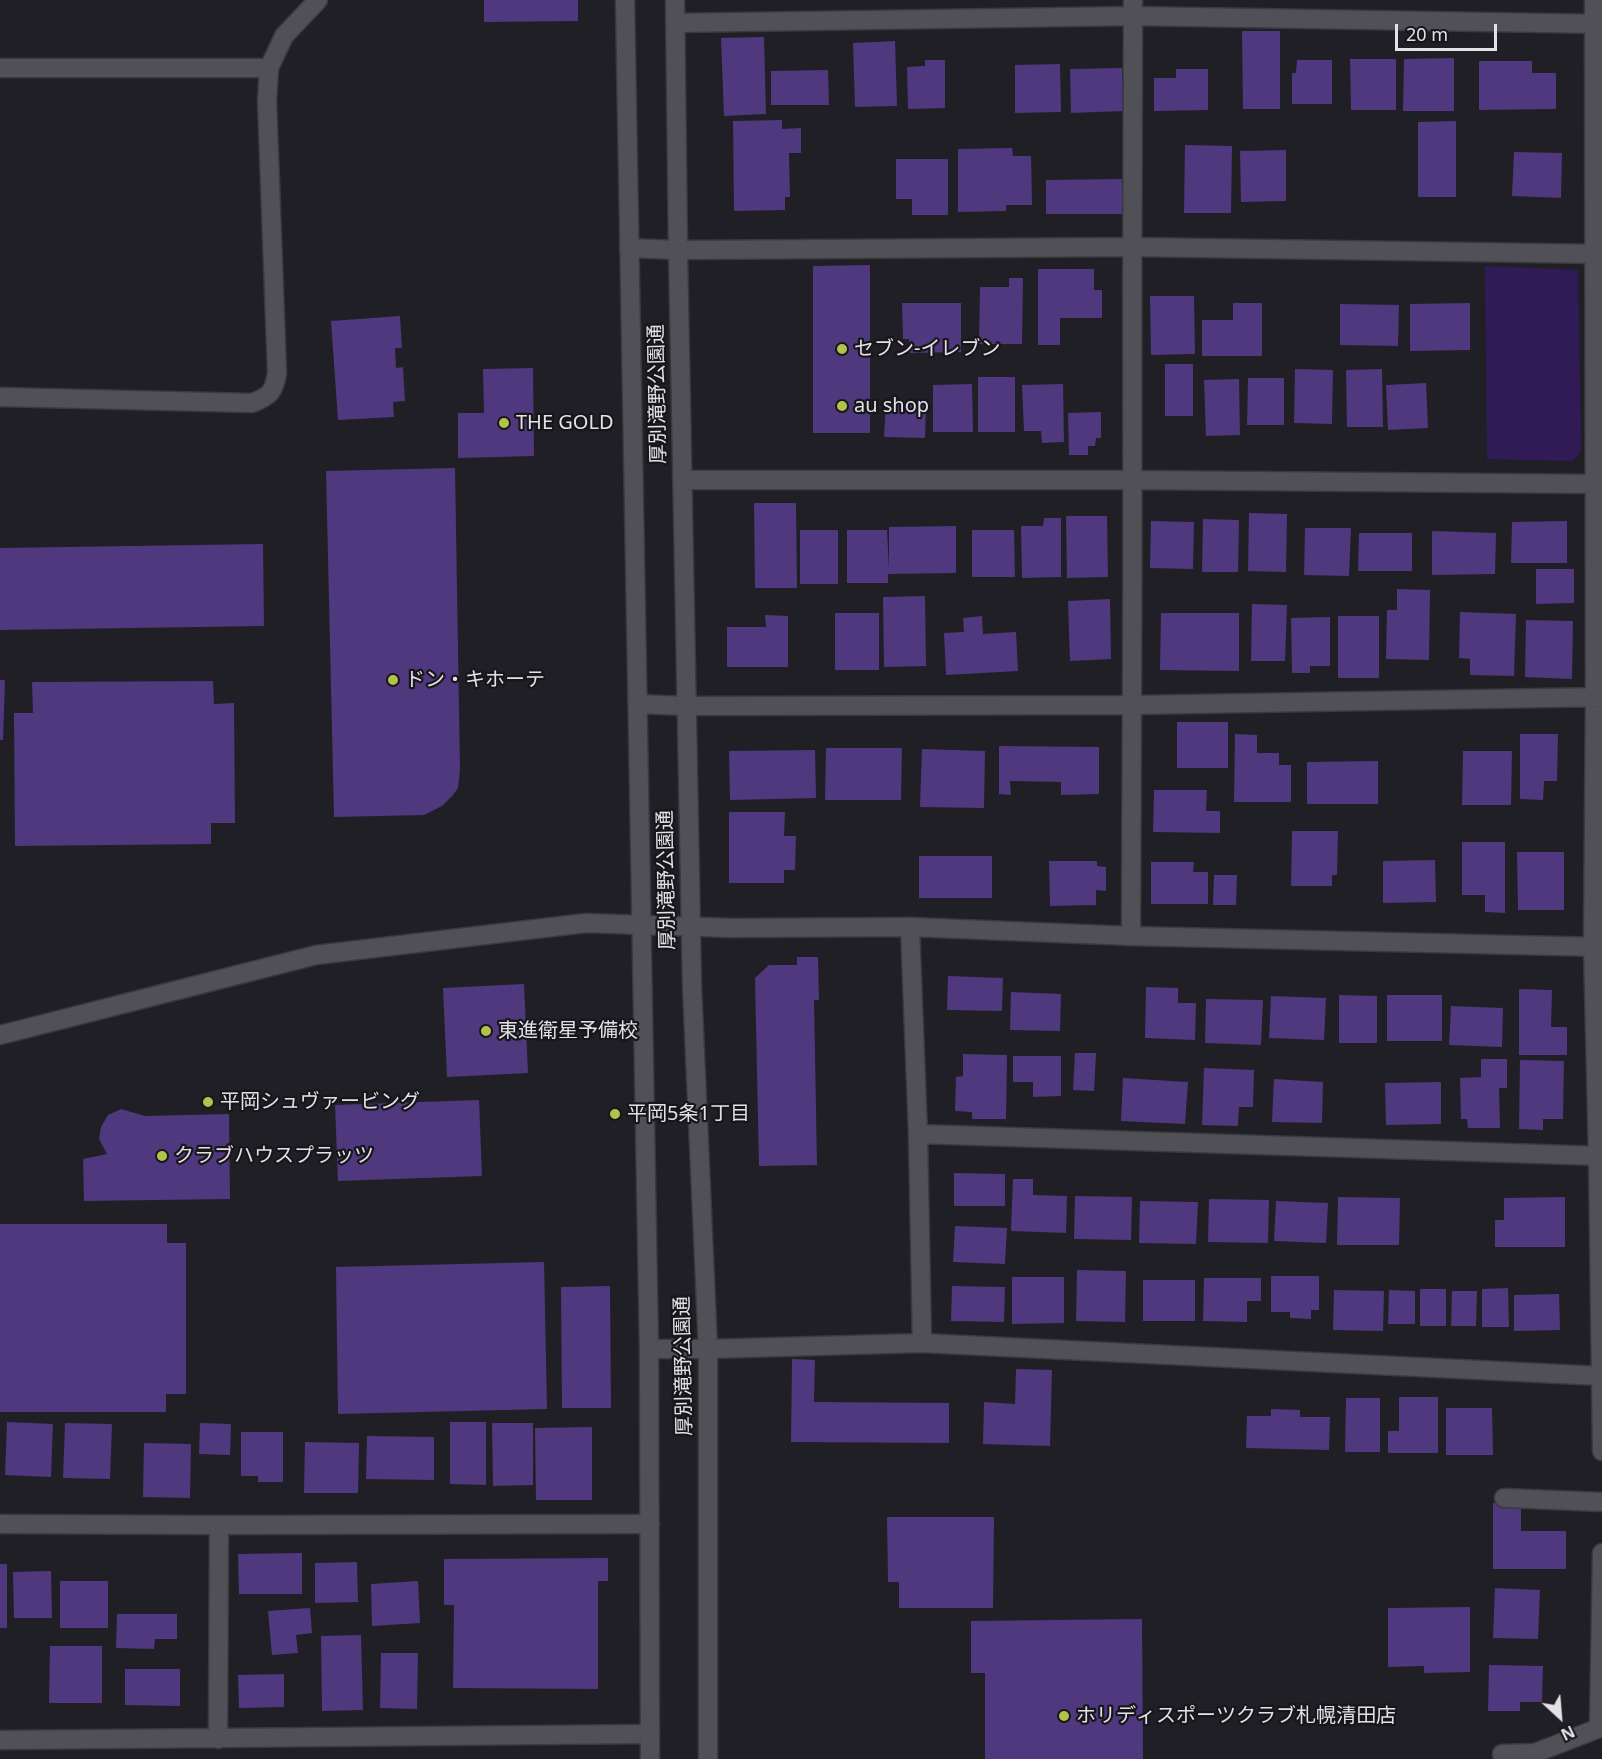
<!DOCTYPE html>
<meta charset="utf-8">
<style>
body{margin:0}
#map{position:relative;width:1602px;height:1759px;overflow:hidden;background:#201f25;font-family:"Noto Sans",sans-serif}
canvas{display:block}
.north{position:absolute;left:1530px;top:1687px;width:60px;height:60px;-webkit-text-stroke:4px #17161b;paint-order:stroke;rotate:154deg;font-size:16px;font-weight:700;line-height:24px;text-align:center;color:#e2e1e5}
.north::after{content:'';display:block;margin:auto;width:21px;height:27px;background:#e2e1e5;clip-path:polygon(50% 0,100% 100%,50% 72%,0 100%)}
.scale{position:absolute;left:1395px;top:24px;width:102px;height:27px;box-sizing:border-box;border:3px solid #e2e1e5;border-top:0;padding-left:8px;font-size:18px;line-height:21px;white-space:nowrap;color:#e2e1e5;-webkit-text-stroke:4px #17161b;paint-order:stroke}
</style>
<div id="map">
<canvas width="1602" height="1759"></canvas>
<div class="north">N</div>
<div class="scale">20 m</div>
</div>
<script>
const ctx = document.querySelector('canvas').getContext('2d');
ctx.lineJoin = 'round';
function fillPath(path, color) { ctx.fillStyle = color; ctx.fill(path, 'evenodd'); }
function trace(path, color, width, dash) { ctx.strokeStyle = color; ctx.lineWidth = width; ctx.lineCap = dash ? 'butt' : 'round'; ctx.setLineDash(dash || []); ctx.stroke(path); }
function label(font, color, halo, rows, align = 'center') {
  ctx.font = font + ' "Noto Sans","Noto Sans JP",sans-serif'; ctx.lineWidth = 4.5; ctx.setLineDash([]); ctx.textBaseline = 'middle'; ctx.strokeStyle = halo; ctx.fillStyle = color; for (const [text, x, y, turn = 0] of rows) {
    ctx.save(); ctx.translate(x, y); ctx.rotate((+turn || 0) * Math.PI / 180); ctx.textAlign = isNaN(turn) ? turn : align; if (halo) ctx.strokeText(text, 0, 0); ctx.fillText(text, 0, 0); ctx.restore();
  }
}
const green = new Path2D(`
 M1485 266 1578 270 1581 451 1573 461 1487 459Z`);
const building = new Path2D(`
 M484 0H578V21L484 22Z
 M1242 31H1280V109H1243Z
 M764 37 766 114 724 116 721 38Z
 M895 41 897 106 855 107 853 43Z
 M1454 58V111H1403L1404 59Z
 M1350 59H1396V110H1351Z
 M925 60H945V108L908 109 907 67 925 66Z
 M1297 60H1332V104H1292V73H1296Z
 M1479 61H1532V73H1556V109L1479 110Z
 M1060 64 1061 112 1015 113V65Z
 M1122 68 1123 111 1071 113 1070 69Z
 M1176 69H1208V110L1154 111V78H1176Z
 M828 70 829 105H771V71Z
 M782 120V129L801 128V153H789L790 197H785V210L734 211 733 121Z
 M1456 121V197H1418V122Z
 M1185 145 1232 146 1231 213H1184Z
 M1012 148 1013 156H1031L1032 205H1006V211L958 212V149Z
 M1286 150V201L1241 202 1240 151Z
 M1514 152 1562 153 1561 198 1512 196Z
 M896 159H948V215H912V199H896Z
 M1123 179V214H1046V180Z
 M870 265V433H813V266Z
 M1038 269H1094V290H1102V318H1060V345H1038Z
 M1009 278H1023L1022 344H979L980 287H1009Z
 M1150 296H1194L1195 354 1151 355Z
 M902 303H961V352L910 353 909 339H903Z
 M1233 303H1262V356H1202V320H1233Z
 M1470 303V350L1410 351V304Z
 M1340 304 1399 305 1398 346 1340 345Z
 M400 316 402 348H395L396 368 403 367 405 401 393 402 394 417 338 420 331 321Z
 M1165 364H1193V416H1165Z
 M533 368 534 456 458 458V413H484L483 369Z
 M1295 369 1333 370 1332 424 1294 423Z
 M1382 369 1383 427H1347L1346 370Z
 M978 377H1015V432H978Z
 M1248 378H1284V425H1247Z
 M1239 379 1240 435 1206 436 1204 380Z
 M1426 383 1428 428 1388 430 1386 385Z
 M972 384 973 432H933V385Z
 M1063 384 1064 442 1042 443 1041 431H1024L1022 385Z
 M886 401 926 402 925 438 884 437Z
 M1101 412V438H1096L1095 446H1088V455H1069L1068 413Z
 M455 468 460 770 458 788 453 795 442 806 424 815 334 817 326 471Z
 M754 503H796L797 588H755Z
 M1249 513 1287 514 1286 572 1248 571Z
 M1066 516H1107L1108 577 1067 578Z
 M1044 518H1061V577L1022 578 1021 526H1043Z
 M1203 519 1239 520 1238 572H1202Z
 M1151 521 1194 522 1193 569 1150 568Z
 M1567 521V563H1511L1512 522Z
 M956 526V573L888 574V583H847V530H887L889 570V527Z
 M1305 528H1351L1349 576 1304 575Z
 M800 530H838V584H800Z
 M972 530H1014L1015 577H972Z
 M1432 531 1496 533 1495 574 1432 575Z
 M1359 533H1412V571H1358Z
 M263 544 264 626 0 630V548Z
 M1536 569H1574V603L1536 604Z
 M1397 589 1430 590 1429 660 1386 659 1387 610H1397Z
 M925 596 926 666 884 667 883 597Z
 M1110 599 1111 659 1070 661 1068 601Z
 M1252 604 1287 605 1285 661H1251Z
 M1460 612 1516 614 1514 676 1470 675V659L1459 658Z
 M835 613H879V670H835Z
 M1161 613H1239V671L1160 670Z
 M765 615 788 616V667H727V627H766Z
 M982 616 983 634 1016 632 1018 671 946 675 944 633 964 632 963 618Z
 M1338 616H1379V678H1338Z
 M1330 617V666H1310V673H1292L1291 618Z
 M1526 620 1573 621 1572 679 1525 677Z
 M0 680H5L3 740H0Z
 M213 681 214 704 234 703 235 823H211V844L15 846 14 713H33L32 682Z
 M1177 722H1228V768H1177Z
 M1235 734 1257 735V753H1279V765H1291V802H1234Z
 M1520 734H1558L1557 781H1544L1543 800 1520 799Z
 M999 746 1099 747V794L1061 795V782L1010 781 1011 795 999 794Z
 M826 748H902L901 800H825Z
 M922 749 985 751 984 808 920 807Z
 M815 750 816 798 730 800 729 751Z
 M1463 751H1512L1511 805H1462Z
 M1378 761V804H1307V762Z
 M1154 790H1207L1206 811H1220V833L1153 832Z
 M729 812H785L784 836H796L795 870H784V883H729Z
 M1292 831H1338L1337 875H1332V886H1291Z
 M1462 842H1505V913L1485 912V895H1462Z
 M1517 852H1564V910H1518Z
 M919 856H992V898H919Z
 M1435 860 1436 902 1383 903V861Z
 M1049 861H1097V866L1106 867V891L1096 890V905L1050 906Z
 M1151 862H1194L1193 872H1208V904H1151Z
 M1214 875H1237L1236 905H1213Z
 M797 957H818L819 1000H814L817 1165 759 1166 755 978 769 965H797Z
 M948 976 1003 978 1002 1011 947 1010Z
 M524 984 528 1073 447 1077 443 988Z
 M1146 987 1178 988V1003H1196L1195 1040 1145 1038Z
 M1519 989 1552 990 1551 1027H1567V1055H1519Z
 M1011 992 1061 994 1060 1031 1010 1030Z
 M1339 995 1377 996V1043H1339Z
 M1387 995H1442V1041H1387Z
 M1271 996 1326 998 1324 1040 1269 1038Z
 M1206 999 1263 1000 1261 1045 1205 1043Z
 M1451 1006 1503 1008 1502 1047 1449 1045Z
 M1075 1053H1096L1094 1091 1073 1090Z
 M963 1054 1007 1055 1006 1119H972V1112L955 1111 956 1077 963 1076Z
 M1013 1056H1061V1096L1033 1097V1082H1013Z
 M1481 1059H1507V1088H1499L1500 1128H1468L1467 1119H1461L1460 1078 1481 1077Z
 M1520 1060 1564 1061 1563 1119H1543V1130L1519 1129Z
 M1204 1068 1254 1070 1253 1107H1239L1238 1126 1202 1125Z
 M1123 1078 1188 1082 1185 1124 1121 1121Z
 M1274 1079 1323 1082 1322 1123 1272 1122Z
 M1441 1082V1124L1386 1125 1385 1083Z
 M479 1100 482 1176 338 1181 335 1105Z
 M121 1109 145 1116 229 1114 230 1199 84 1201 83 1159 107 1154 99 1139 101 1127 108 1115Z
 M954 1173 1005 1174V1206H954Z
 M1013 1179H1033V1195L1067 1196 1066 1233 1011 1231Z
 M1075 1196 1132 1197 1131 1240 1074 1239Z
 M1338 1197 1400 1198 1399 1245H1337Z
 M1565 1197V1247H1495V1220H1504V1198Z
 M1209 1199 1269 1200 1268 1243 1208 1242Z
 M1140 1201 1198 1202 1196 1244 1139 1243Z
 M1276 1201 1328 1203 1326 1243 1274 1241Z
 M0 1224H167V1243H186V1394H166V1412H0Z
 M955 1226 1007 1228 1005 1264 953 1262Z
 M544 1262 547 1409 338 1414 336 1267Z
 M1077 1270 1126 1271 1125 1322 1076 1321Z
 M1271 1276H1319V1310H1311V1319L1290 1318V1312H1271Z
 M1012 1277H1064V1323L1012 1324Z
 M1204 1278H1261V1301H1247V1322L1203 1321Z
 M1143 1280H1195V1321H1143Z
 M610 1286 611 1408H562L561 1287Z
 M952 1286 1005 1287 1004 1322 951 1321Z
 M1508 1288 1509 1327H1482V1289Z
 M1420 1289H1446V1326H1420Z
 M1334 1290 1384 1291 1383 1331 1333 1330Z
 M1389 1290 1415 1291V1324H1388Z
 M1452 1291H1477L1476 1326H1451Z
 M1559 1294 1560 1330 1514 1331V1295Z
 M792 1359 815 1360 814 1402 949 1403V1443L791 1442Z
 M1016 1369 1052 1370 1050 1446 983 1444 984 1402 1015 1404Z
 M1399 1397H1438V1453H1388V1431H1399Z
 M1346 1398H1380V1452H1345Z
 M1446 1408H1492L1493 1455H1446Z
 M1271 1409 1300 1410V1417H1330L1329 1450 1246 1448 1247 1416H1271Z
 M7 1422 53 1424 51 1477 5 1475Z
 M450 1422H486V1485L450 1484Z
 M65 1423 112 1424 110 1479 63 1478Z
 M200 1423 231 1424 230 1455 199 1454Z
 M492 1423H533V1485L493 1486Z
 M592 1427V1500H536L535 1428Z
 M241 1432H283V1482H258V1476H241Z
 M367 1436 434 1437V1480L366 1479Z
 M305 1442 359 1443 358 1493H304Z
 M144 1443 191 1444 190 1498 143 1497Z
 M1493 1503H1521V1531H1566V1569H1493Z
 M887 1517H994L993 1608H899V1582H888Z
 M302 1553V1594H239L238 1554Z
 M608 1558V1581H598V1689L453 1688 454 1605H444V1559Z
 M357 1562 358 1602 315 1603V1563Z
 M0 1564H7V1628H0Z
 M51 1571 52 1618H14L13 1572Z
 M60 1581H108V1628H60Z
 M418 1581 420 1623 372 1626 371 1584Z
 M1495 1588 1540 1590 1538 1639 1493 1638Z
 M1470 1607V1672L1424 1673V1666L1388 1667V1608Z
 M310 1608 312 1633 296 1635 298 1653 272 1655 268 1611Z
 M117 1614H177V1639H155L154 1649 116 1648Z
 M1142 1619 1143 1759H985V1673H971V1621Z
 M361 1635 363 1710 322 1711 321 1636Z
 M50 1646H102V1703H49Z
 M381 1653H418L417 1709 380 1708Z
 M1489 1665 1543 1666 1542 1702H1520V1711H1488Z
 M125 1669H180V1706L125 1705Z
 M284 1674V1707L239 1708 238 1675Z`);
const street = new Path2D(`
 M1594 0 1595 696 1593 946 1598 1156 1602 1451
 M675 23 1133 16 1602 24
 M0 68H269
 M629 248 678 250 1132 247 1602 254
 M0 397 252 403C270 396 274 392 277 373L267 101 269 68 284 36 318 0
 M682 480H1132L1602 484
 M638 704 686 706 1134 705 1602 697
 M910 927 918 1134 922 1343
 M1131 936C1134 624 1131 312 1133 0
 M918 1134 1602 1156
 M649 1349H708L922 1343 1602 1376
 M1504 1498 1602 1502
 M0 1524 219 1525 650 1524
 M1599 1727 1602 1553
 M218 1739 219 1525
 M0 1740 650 1734
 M1502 1754 1535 1753 1602 1727`);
const secondary = new Path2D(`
 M625 0 649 1349 650 1759
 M675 0 678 250 692 986 708 1349V1759
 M0 1035 316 955 586 923 731 928 910 927 1131 936 1602 947`);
const markers = [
 [842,349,6,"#b2c34c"],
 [842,406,6,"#b2c34c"],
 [504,423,6,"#b2c34c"],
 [393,680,6,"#b2c34c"],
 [486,1031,6,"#b2c34c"],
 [208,1102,6,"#b2c34c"],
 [615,1114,6,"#b2c34c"],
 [162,1156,6,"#b2c34c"],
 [1064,1716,6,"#b2c34c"]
];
const poiNames = [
 ["セブン-イレブン",854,349],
 ["au shop",854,406],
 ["THE GOLD",516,423],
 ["ドン・キホーテ",405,680],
 ["東進衛星予備校",498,1031],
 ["平岡シュヴァービング",220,1102],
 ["平岡5条1丁目",627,1114],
 ["クラブハウスプラッツ",174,1156],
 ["ホリディスポーツクラブ札幌清田店",1076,1716]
];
const streetNames = [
 ["厚別滝野公園通",658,394,-91],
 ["厚別滝野公園通",667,880,-91],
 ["厚別滝野公園通",684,1366,-91]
];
fillPath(green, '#311b57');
fillPath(building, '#4f387d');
trace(street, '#3a393d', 21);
trace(secondary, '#3a393d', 21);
trace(street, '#515056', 18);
trace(secondary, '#515056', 18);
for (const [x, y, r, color] of markers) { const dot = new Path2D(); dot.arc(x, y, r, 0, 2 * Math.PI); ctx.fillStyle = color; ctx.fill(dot); trace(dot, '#17161b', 2); }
label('20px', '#e2e1e5', '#17161b', poiNames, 'left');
label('20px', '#e2e1e5', '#17161b', streetNames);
</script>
